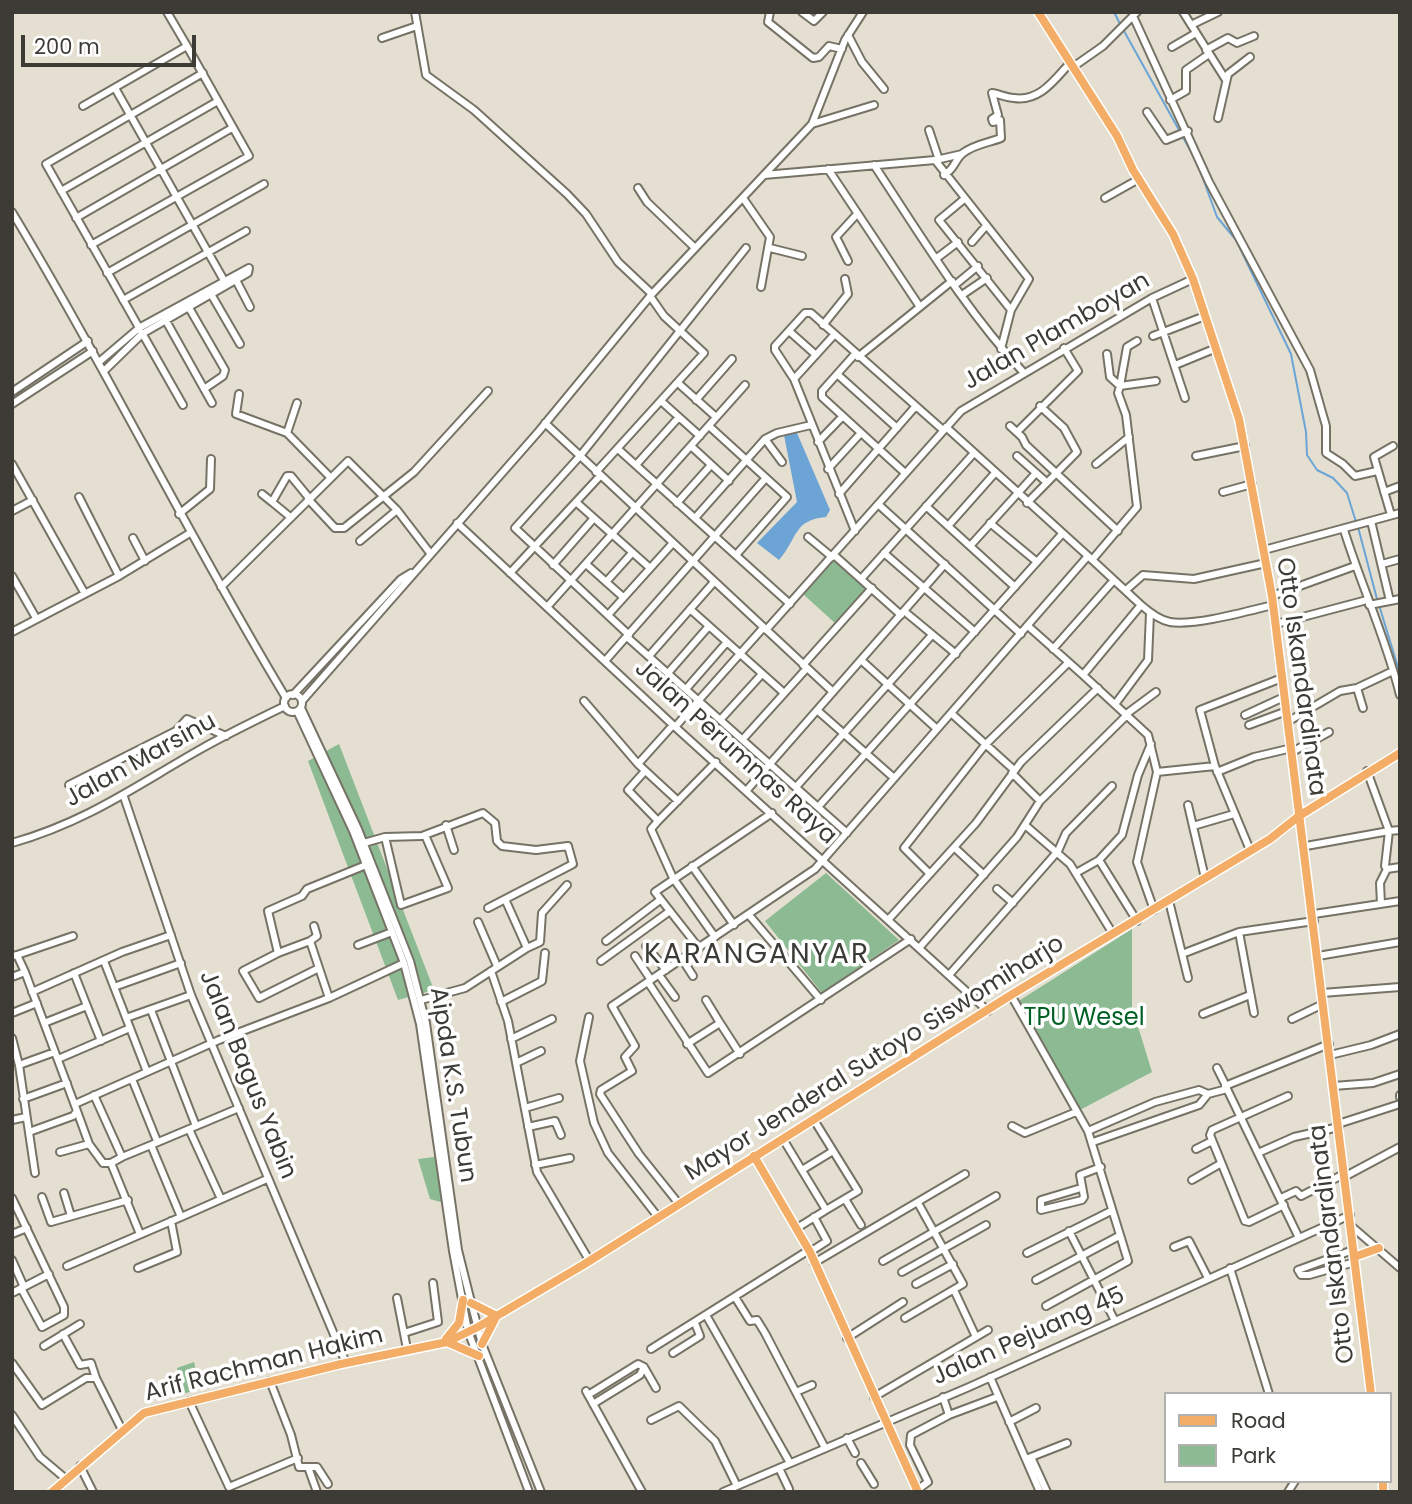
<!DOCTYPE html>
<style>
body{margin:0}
#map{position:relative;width:1412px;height:1504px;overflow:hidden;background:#e4dfd1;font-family:Poppins,sans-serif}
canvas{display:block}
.frame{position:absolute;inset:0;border:14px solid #3d3b35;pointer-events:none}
.legend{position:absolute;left:1164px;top:1392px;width:228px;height:91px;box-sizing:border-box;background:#fff;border:2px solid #b1b1ae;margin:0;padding:9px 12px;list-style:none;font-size:21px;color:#3d3b35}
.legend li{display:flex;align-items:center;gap:14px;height:35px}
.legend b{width:35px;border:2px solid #b1b1ae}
.scale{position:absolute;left:21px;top:35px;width:175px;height:32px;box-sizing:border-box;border:4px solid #3d3b35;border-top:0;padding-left:9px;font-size:21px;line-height:24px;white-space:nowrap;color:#3d3b35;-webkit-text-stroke:5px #fff;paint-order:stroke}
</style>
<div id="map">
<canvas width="1412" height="1504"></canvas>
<div class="frame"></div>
<ul class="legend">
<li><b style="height:9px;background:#f3ad66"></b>Road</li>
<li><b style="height:19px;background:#8cbb93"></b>Park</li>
</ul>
<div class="scale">200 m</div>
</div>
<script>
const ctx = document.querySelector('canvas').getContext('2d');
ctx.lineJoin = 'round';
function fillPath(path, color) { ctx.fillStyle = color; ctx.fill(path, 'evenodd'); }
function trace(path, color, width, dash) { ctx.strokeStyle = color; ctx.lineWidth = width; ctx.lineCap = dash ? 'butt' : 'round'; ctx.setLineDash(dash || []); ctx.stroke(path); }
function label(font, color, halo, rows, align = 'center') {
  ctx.font = font + ' Poppins,sans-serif'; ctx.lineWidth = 7; ctx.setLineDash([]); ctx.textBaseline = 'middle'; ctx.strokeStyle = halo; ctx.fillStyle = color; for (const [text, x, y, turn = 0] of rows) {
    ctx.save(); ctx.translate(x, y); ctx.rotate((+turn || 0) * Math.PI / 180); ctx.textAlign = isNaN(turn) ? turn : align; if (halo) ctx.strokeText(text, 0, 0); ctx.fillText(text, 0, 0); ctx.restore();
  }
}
const green = new Path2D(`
 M835 557 869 588 836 624 803 594Z
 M339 744 434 990 398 1000 308 761Z
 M826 873 899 940 822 993 765 921Z
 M1132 929V1007L1152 1072 1078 1111 1017 1002Z
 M442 1156 448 1204 430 1199 418 1159Z
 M194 1362 201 1389 182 1394 177 1368Z`);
const water = new Path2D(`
 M797 433 830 510 826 517C793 520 798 538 779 560L757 543 797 502 784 435Z`);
const stream = new Path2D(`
 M1114 12 1121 26
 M1124 31 1194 157
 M1197 162 1217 217 1236 240 1291 354 1306 432 1307 455 1317 470 1333 478 1347 493 1356 522
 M1358 527 1377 599
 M1379 605 1400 674`);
const minor = new Path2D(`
 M415 12 426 75 474 110 567 194 586 214 618 262 652 294
 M770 12 768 22 813 58 819 57 829 46 842 49
 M802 12 814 21 823 12
 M1183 12 1226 80
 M1133 16 1209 182 1310 370 1326 426V453L1343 464 1355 476 1377 471
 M1191 25 1218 12
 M848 35 862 62 884 89
 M382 38 417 26
 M1172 47 1196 33
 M1206 50 1228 38 1237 43 1254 36
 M1073 67 1103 46 1137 12
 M115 88 226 284
 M1170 100 1186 91V70L1209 54
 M83 106 187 46 167 12
 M1147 112 1166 140 1188 131
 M1218 118 1228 74 1250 57
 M812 124 874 105
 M929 130 939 160
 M936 160 962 154
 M874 165C921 236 966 311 1024 373
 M828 169 920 307
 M764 175 935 160 1029 279 1011 310 1001 349
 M944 175C955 169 955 159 963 153 975 144 988 143 1001 138L1000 120 993 122 992 119 998 115 992 93C999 94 1007 98 1014 98 1040 102 1055 79 1070 63
 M638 188 647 202 694 247
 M61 191 218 101
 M743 198 770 237 761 287
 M1105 198 1139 179
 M963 200 939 220 1011 310
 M12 212C108 371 190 539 286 698
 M76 218 232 128
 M972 242 985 227
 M91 245 249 156 187 46
 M770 248 802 256
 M937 258 958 242
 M848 261 836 237 857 214
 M107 273 264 184
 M236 280 250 307
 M955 285 978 266
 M211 294 240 344
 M962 295 987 278
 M1152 298 1185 398
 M123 300 246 231
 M188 306 225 370 223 376 204 389
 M165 319 212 403
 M823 325 848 294 845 279
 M789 331 816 355
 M1153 336 1205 316
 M1137 341 1127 347 1120 386 1156 381
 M855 354 822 391V397L905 473
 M858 357 952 281
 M99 362 139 328 249 268 248 273 142 334 104 371
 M1175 365 1214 349
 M837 374 897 428
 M794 379 834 335
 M678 383 716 417
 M12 392 88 341
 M239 394 236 414 287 433 330 477
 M696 400 732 359
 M661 401 700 436
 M12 404 93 351
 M183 405 46 164 203 73
 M545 423 833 692
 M709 426 787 497 736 555
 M1010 426 1022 437 1026 445 1118 531
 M1017 432 1078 371 1064 348
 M287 433 297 403
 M765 439 782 462
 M818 442 842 417
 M691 446 729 481
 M618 449 790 604
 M1017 456 1044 480
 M1196 456 1245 446
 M12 464 85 594
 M1096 464 1129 437
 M636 465 679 417
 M828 469 860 434
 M596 472 704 353 664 316 650 296
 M1223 492 1252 484
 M1384 492 1400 486
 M262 494 272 502
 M839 494 915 407
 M79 497 119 576
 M308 499 335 528H344L414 472 488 391
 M576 502 650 568
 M677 503 711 465
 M1027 503 1077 452 1064 428 1040 406
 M878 504 1021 634
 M926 506 1015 587
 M12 511 33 500
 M179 514 210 489 211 459
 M1391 515 1374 457 1393 446
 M289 516 272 502 287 476H291L309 498
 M695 518 765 439 777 433 811 425
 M1371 521 1390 601
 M457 523 673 725 988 1011
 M990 523 1037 562
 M948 526 995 473
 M1344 530C1361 585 1386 638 1400 695
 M855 531 794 379 775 350V346L805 313H811L943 430
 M808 537 832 557
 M133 538 145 561
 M360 541 397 510
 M971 545 1036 473
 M1264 550 1400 513
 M884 553 975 632
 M834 555 901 615
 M1092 560 1137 507 1126 415 1118 393 1120 386 1110 377 1107 354
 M586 564 623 597
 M1382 564 1400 559
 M553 565 594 518
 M510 573 600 476
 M12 576 36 618
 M861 579 974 453
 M606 582 632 553
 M221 587 348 461 397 510 430 553
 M1126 590 1143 575 1194 579 1266 563
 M1272 596 1355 566
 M1141 605C1149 612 1159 620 1170 622 1195 626 1248 611 1273 605
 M1369 605 1400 599
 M547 607 745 385
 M690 609 784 693
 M904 611 956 654
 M608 615 672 544
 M1276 624 1367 600
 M1028 626 1083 675 1141 605 1088 556
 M766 630 961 411 1152 298 1193 279
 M12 632 119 576 190 533
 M629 635 515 528 580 456 746 248
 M627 637 847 833
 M1053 649 1114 580
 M649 656 714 582
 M861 660 937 729
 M605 661 765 479
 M803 665 872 588
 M668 673 709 626
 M1083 675 1148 735 1157 772 1137 862 1154 910
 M1357 688 1363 708
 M686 689 727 642
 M284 703a9 9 0 1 1 18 0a9 9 0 1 1-18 0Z
 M293 695 401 579 411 573
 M302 701 539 431 652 294 812 124 845 40 863 12
 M584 701 638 764 678 801
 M1116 703 1148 660 1150 613
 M301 708 358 829 410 961 426 1023 458 1250 470 1298 482 1344 541 1492
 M817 710 894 778
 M297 711 353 831 404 963 420 1024 453 1251 468 1331 529 1492
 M951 713 1014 770
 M1125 715 1156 692
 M1245 715 1284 697
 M721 719 762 674
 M1289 721 1340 691 1357 688 1393 671
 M1249 725 1287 711
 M675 727 763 628
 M743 739 807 668
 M1292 752 1329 732
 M638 764 673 725
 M645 771 628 790 658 821 716 762
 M1157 772 1215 766
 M1217 772 1254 757 1292 748
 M1012 773 1040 801
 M69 785 176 731 187 719 226 736
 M796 787 932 635
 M747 790 945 564
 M124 797 191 995 346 1363
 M1188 805 1205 878
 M818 807 1062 534
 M658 821 651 829 673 878 715 937
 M446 825 454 850
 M1025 825 1070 864 1113 934
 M1193 826 1234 814
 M1400 830 1389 831 1385 866 1387 869 1400 867
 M385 837 422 836 483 813 495 823 497 841 502 846 536 850 568 846 573 864 488 908
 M12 843C86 822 134 787 199 750 227 734 256 720 285 706
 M364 843 385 837 401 905 448 888 425 835
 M1306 846 1389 831 1367 771
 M955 848 984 875
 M1250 850 1215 766 1200 710 1282 678
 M1099 860 1137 921
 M692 866 734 925
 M1076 873 1099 860 1122 835 1138 775 1151 744
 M930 874 904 848 985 745 1068 663
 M997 889 1013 903
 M1169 901 1188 978
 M1381 904 1380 883 1387 869
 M1314 914 1400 901
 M749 915 821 1000
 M888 920 976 823 1021 762 1098 688
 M478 922 497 966
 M1239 932 1254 1013
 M310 941 317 936 314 926
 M606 941 660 900
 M358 945 392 932
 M646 946 666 970
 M527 948 540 942 542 913 567 885
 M699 948 655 892 772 813
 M919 948 1017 837 1040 801 1126 716
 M278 953 268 911 302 896 307 889 366 865
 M1182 954 1239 932 1314 921
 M17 955 73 936
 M12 956 17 955 25 972 77 1111 73 1116 29 1132
 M635 956 651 980
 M1318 956 1400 942
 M682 959 693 976
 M601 961 670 911
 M319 968 259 998 243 971 278 953 310 941 329 998
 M491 971 508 1021 537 1172 589 1260
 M659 975 675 997
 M949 975 1058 851 1066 833 1112 786
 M12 977 25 972
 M648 982 708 1073 911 939
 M114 987 181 963
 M32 992 122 952 171 935
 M1322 993 1400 987
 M1011 995 1088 1131 1128 1261 1046 1306
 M421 1000 465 988 527 948 505 899
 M706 1000 720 1023
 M501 1002 542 981 545 953
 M87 1006 101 1041
 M151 1010 196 1126
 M12 1013 37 1003
 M1203 1014 1250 995
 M589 1017 580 1061 594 1123 608 1153 658 1217
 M126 1018 191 995
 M1292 1019 1323 1004
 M44 1023 87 1006 74 973
 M130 1028 147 1072
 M12 1038 19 1065
 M511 1039 552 1019
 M687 1044 720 1023 740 1054
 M1330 1055 1371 1045 1400 1034
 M58 1059 130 1028 104 961
 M516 1063 541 1051
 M1217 1068 1227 1088
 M132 1079 157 1141
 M1225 1086 1329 1044
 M1333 1086 1373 1083 1400 1074
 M94 1095 122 1157 151 1145
 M1400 1095V1097
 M23 1099 67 1083
 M75 1104 219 1040 329 998 404 963
 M239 1108 151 1145 181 1217 267 1179
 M525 1108 559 1098
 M77 1111 89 1144 103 1163H111
 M12 1120 26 1117
 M814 1120 858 1191 826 1210
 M1338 1124 1400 1104
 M1012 1126 1025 1133 1076 1112
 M528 1127 555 1121 561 1135
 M189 1129 221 1199
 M1088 1131 1155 1102 1199 1090 1208 1094
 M783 1139 826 1210 797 1228
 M1093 1142 1199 1105 1208 1094 1227 1089 1299 1238
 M1196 1149 1212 1141
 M60 1152 89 1144
 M1258 1153 1294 1137 1339 1127
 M122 1157 111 1163 140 1234
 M535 1165 570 1158
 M802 1170 833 1151
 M35 1173 19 1065 55 1052
 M1344 1177 1400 1147
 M1192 1180 1220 1164
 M1081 1188 1041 1200V1210L1082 1200 1084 1197 1080 1175 1101 1167
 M64 1193 71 1216
 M42 1197 51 1222 128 1200
 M12 1198 64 1307V1315L42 1327 21 1288
 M1281 1198 1296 1191 1301 1196 1344 1174
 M845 1199 861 1225
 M679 1204 639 1154 600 1094 601 1090 632 1071 625 1057 635 1046 612 1006 815 869 1088 556 946 427
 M1284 1205 1249 1222 1245 1221 1210 1135 1212 1130 1288 1096
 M1350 1225 1400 1268
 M1069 1231 1115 1321
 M12 1234 27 1228
 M1174 1247 1189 1241 1208 1278
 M810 1252 827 1241 814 1217
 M1027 1253 1111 1211
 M12 1260 24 1287
 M883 1261 996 1196
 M814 1263 965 1174
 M67 1266 181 1217
 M138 1268 177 1252 171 1221
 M1230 1268 1269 1394
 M1298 1270 1301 1275H1309L1355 1262
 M1298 1270 1353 1250
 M902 1272 986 1225
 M1036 1280 1119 1236
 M916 1284 953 1264
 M954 1290 976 1337
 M12 1293 49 1274
 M735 1297 750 1321 757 1320 765 1333 825 1448
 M397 1298 407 1349
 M706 1315 790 1463
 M905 1318 963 1284 918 1203
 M404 1333 438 1322 433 1283
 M63 1334 80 1365 91 1363 96 1378
 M847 1338 903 1302
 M44 1346 80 1324
 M651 1349 809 1250
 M673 1353 700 1336 695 1323
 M12 1363 42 1405 86 1378H96L122 1430
 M990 1377 1040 1492
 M270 1381 291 1435 299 1467H317L328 1484
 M586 1391 642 1492
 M796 1392 812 1385
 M588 1395 638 1364 644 1367 656 1388
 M874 1397 988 1330
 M943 1397 949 1415
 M189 1401 229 1487 298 1458
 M593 1404 640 1375 644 1367
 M12 1415 40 1457 66 1479
 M651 1420 679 1406 715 1441 737 1486
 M1009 1422 1036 1408
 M847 1438 855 1453
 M1031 1457 1047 1492
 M1026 1459 1067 1443
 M861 1463 874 1484
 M80 1466 93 1492
 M308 1467 317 1492
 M779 1468 789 1489
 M917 1490 928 1482 910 1445 911 1435 949 1415 997 1397
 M723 1492 969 1387 1350 1215
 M1288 1492 1295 1481`);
const major = new Path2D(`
 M1038 12 1117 136 1133 170 1173 234 1193 279 1239 419 1272 596 1371 1394
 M754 1156 810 1252 918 1492
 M1354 1257 1379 1248
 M471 1303 497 1316
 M446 1339 459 1323 463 1300
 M447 1342 479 1356
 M482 1344 495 1319
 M1383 1481V1492
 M52 1492 144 1413 341 1364 447 1342 478 1327 583 1265 1011 995 1270 839 1299 816 1400 753`);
const streetNames = [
 ["Jalan Plamboyan",1057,332,-30],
 ["Otto Iskandardinata",1300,677,82],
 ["Jalan Perumnas Raya",735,753,42],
 ["Jalan Marsinu",141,761,-29],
 ["Mayor Jenderal Sutoyo Siswomiharjo",875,1059,-32],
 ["Jalan Bagus Yabin",247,1075,68],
 ["Aipda K.S. Tubun",452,1085,81],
 ["Otto Iskandardinata",1333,1244,-97],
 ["Jalan Pejuang 45",1029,1337,-24],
 ["Arif Rachman Hakim",264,1365,-14]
];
const parkNames = [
 ["TPU Wesel",1084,1019]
];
const quarterNames = [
 ["KARANGANYAR",757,956]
];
fillPath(green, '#8cbb93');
fillPath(water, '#6ba4d5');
trace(stream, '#6ba4d5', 2);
trace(minor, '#767366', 10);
trace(major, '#fff', 11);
trace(minor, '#fff', 6);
trace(major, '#f3ad66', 8);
label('24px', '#3d3b35', '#fff', streetNames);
label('24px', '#006023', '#fff', parkNames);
ctx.letterSpacing = '2px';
label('28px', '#3d3b35', '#fff', quarterNames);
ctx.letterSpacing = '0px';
</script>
